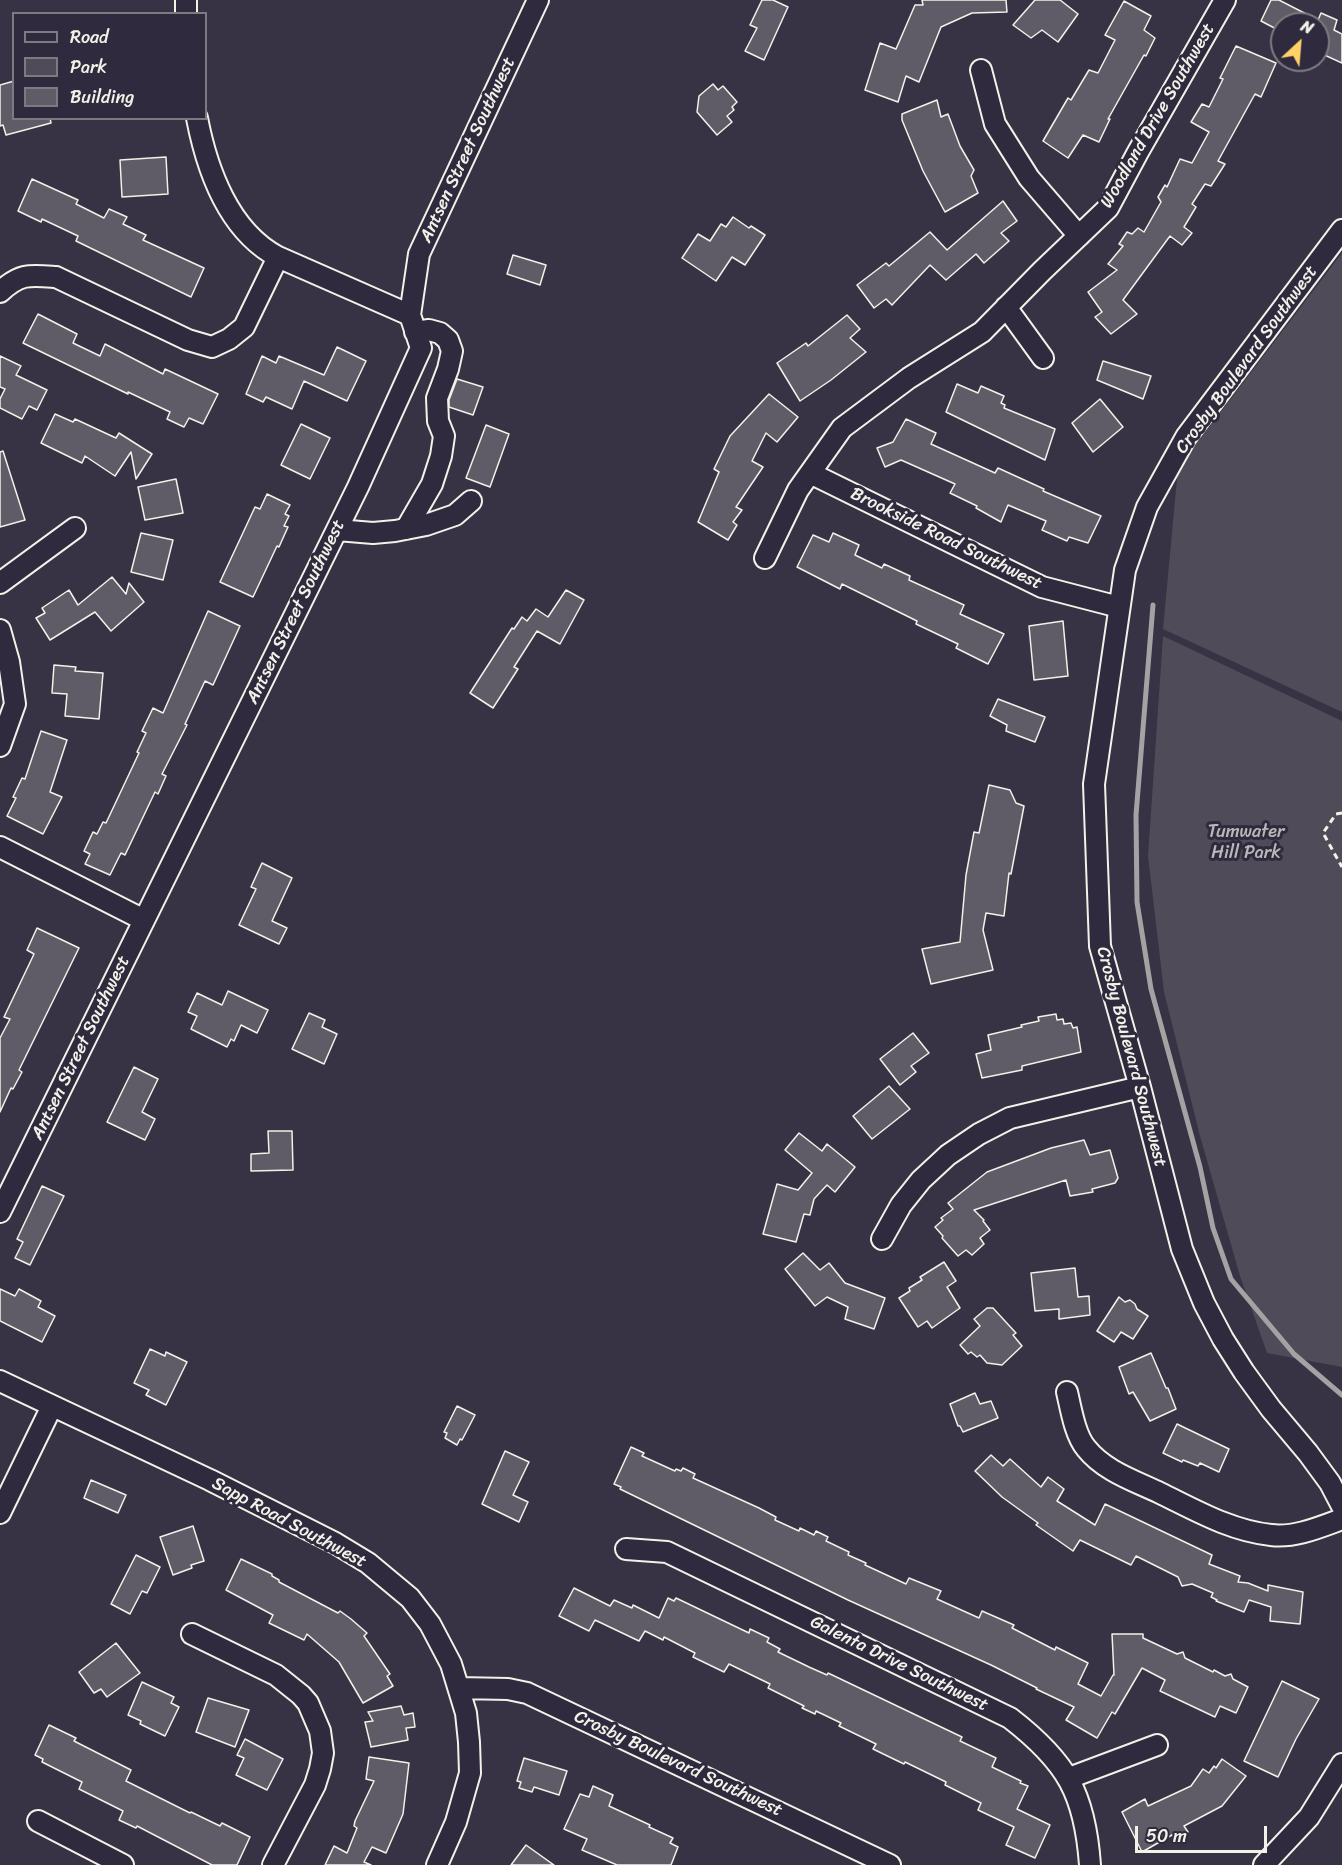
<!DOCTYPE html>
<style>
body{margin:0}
#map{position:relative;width:1342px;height:1865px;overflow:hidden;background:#373244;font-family:Sriracha,sans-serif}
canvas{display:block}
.legend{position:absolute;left:12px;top:12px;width:195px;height:108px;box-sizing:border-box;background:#2f2a3d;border:2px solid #7e7a81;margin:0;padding:8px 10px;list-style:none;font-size:18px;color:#f4f1e8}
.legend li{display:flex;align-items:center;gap:12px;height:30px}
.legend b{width:30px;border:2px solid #7e7a81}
.north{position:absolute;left:1270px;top:12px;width:60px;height:60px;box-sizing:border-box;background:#2f2a3d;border:2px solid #7e7a81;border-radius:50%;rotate:26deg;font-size:16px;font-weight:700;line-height:24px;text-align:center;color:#f4f1e8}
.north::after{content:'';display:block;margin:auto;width:21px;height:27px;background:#ffd166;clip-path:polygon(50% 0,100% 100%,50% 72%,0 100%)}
.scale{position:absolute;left:1135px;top:1826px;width:132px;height:27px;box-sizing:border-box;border:3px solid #f4f1e8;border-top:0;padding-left:8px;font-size:18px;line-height:21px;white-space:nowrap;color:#f4f1e8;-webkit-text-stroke:4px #2f2a3d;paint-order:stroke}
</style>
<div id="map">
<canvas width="1342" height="1865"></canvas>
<ul class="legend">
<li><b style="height:8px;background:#2f2a3d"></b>Road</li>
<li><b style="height:16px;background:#504b59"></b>Park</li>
<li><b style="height:16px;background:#5f5c67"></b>Building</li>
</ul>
<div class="north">N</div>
<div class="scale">50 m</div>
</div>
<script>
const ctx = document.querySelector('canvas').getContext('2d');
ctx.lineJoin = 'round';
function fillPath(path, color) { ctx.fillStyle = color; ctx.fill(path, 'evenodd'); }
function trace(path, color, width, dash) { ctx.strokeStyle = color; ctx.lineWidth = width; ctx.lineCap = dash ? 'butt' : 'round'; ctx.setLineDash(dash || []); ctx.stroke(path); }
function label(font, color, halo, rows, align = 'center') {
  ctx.font = font + ' Sriracha,sans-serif'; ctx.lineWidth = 6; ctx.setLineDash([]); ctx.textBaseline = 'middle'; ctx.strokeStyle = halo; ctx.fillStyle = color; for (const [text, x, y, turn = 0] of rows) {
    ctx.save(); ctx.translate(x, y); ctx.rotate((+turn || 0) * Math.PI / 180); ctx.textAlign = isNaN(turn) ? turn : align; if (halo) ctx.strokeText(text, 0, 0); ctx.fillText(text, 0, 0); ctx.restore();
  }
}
const green = new Path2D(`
 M1342 253V712L1163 629 1178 468Z
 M1163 636 1342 721V1367L1267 1353 1240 1276 1200 1136 1164 992 1148 856Z`);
const stream = new Path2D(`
 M1153 605 1136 815 1137 902 1151 989 1200 1167 1213 1228 1231 1279 1294 1354 1342 1395`);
const building = new Path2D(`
 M762 0H773L788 7 764 60 745 51 757 28 750 25Z
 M922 0H1006L1007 12 972 13 941 27 919 82 906 76 898 102 865 90 880 43 896 49 915 5H923Z
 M1035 0H1060L1078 14 1058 42 1042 30 1031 38 1013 25Z
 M1271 0H1279L1318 20 1321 13 1337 20 1334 30 1342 34V63L1318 52V24H1282V32L1261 21Z
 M1124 1 1151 16 1144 30 1155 38 1146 56 1144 55 1108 119H1110L1099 142 1083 135 1068 158 1043 141 1068 98 1071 100 1089 70 1098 73 1115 40 1105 35Z
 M1236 46 1276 63 1261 97 1255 94 1218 161 1225 164 1211 186 1205 184 1192 204 1196 207 1184 227 1192 233 1182 245 1170 236 1123 300 1137 314 1111 334 1095 317 1102 312 1088 292 1117 270 1108 264 1123 246 1119 244 1127 232 1132 234 1138 228 1144 232 1161 202 1158 197 1165 185 1167 187 1180 159 1192 163 1209 132 1191 122 1202 104 1209 107 1223 79 1220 78Z
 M14 81V118H50L51 123 6 135 3 125 0 126V85Z
 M713 84 718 90 723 86 737 102 732 107 734 110 727 116 732 122 717 135 697 112 699 96Z
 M937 100 941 117 948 114 960 146 974 170 971 176 978 193 945 212 923 171 902 120V114Z
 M166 157 168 194 122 197 120 160Z
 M32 179 78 200 76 204 104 218 109 209 127 217 123 224 146 235 143 240 204 268 191 297 76 241 78 236 42 219 41 222 18 211Z
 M1003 201 1017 221 1001 233 1009 241 984 263 976 254 946 280 930 265 892 305 886 299 874 308 857 285 886 263 889 266 930 232 947 250Z
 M733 217 749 228 751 226 765 235 745 265 732 257 716 281 682 258 698 234 710 241 721 224 726 227Z
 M513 255 546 265 540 285 507 274Z
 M38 314 77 334 73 343 100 356 105 344 163 374 165 369 218 394 203 424 189 418 184 427 167 419 170 412 128 392V394L23 343Z
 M847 315 860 329 850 338 866 352 831 380 800 401 777 363 806 343 808 346Z
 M337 347 366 361 347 401 304 381 292 409 266 397 263 402 246 394 262 356 276 363 279 356 324 375Z
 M0 356 21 366 16 375 47 390 37 410 29 406 22 419 0 408V399L5 389 0 387Z
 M1103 361 1151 376 1143 399 1097 380Z
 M457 379 483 387 473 415 449 407V400Z
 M957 384 978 393 981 386 1004 396 1001 403 1005 405 1004 408 1055 429 1045 460 946 412Z
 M769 394 798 417 777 442 766 433 752 461 763 467 736 507 742 510 733 522 737 525 728 540 698 522 719 472 714 469 730 436Z
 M1100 399 1123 427 1093 452 1072 423Z
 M55 414 73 422 75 419 116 438 119 433 152 454 136 479 131 452 115 476 85 456 82 463 41 443Z
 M906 419 936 433 931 444 995 473 998 468 1044 489 1043 491 1101 516 1088 543 1069 537 1067 541 1042 530 1046 521 1008 505 1001 522 976 508 977 506 950 493 955 484 901 460 885 467 877 448 893 442Z
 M301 424 330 438 310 479 281 465Z
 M486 425 509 434 490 487 466 478Z
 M3 451 25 520 0 527V452Z
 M176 479 183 513 145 520 138 487Z
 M267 494 290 505 285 514 289 516 284 526 288 527 279 547 277 546 253 597 220 582 255 507 260 509Z
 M141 533 173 540 163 580 131 572Z
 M833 533 859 545 855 555 882 568 884 564 910 576 909 580 964 605 960 614 1004 634 988 664 956 648 958 644 916 624 917 621 842 584 840 589 797 567 813 535 829 542Z
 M112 577 126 594 129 583 144 602 111 631 95 612 50 640 36 618 45 613 42 608 69 590 78 605Z
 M566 590 584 600 560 644 537 631 514 667 518 669 493 708 470 693 512 628 514 629 522 617 527 621 536 609 548 617Z
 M208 611 240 626 213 685 205 681 185 724 187 725 162 774 166 776 158 794 155 792 125 855 121 853 110 875 85 864 90 854 84 851 93 832 97 834 103 822 106 823 139 753 137 752 146 733 142 731 153 708 163 713Z
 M1063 621 1068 676 1034 680 1029 626Z
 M54 665 76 667 75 671 103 673 99 719 65 716 67 694 52 693Z
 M998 699 1045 717 1035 742 1006 731 1007 725 990 716Z
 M41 731 67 740 50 792 62 797 43 834 7 816 16 798 13 797 22 778 25 779Z
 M989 785 1010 790 1016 803 1024 806 1011 874 1009 873 1004 916 986 913 983 930 993 970 931 984 922 949 960 942 966 875 974 832 979 833Z
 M262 863 292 878 272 921 287 928 279 944 239 925 256 889 251 887Z
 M37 928 79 948 19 1070 22 1072 13 1089 11 1088 0 1112V1038L10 1019 4 1017 34 954 27 950Z
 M228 991 268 1010 257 1033 241 1025 234 1041 231 1039 227 1047 191 1029 197 1016 188 1012 197 993 222 1005Z
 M309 1013 325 1020 322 1027 337 1034 324 1064 292 1049Z
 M1056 1014 1057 1020 1063 1019 1064 1024 1071 1023 1073 1028 1077 1027 1081 1052 1022 1066V1070L982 1078 976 1054 991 1050 988 1035 1022 1027 1021 1025 1039 1021 1038 1017Z
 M913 1033 929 1053 911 1066 916 1072 900 1085 880 1059Z
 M134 1067 158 1079 142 1112 155 1119 145 1140 107 1122Z
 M889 1086 910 1109 872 1139 853 1116Z
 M268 1131H292L293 1170 251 1171V1154L269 1153Z
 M799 1133 822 1151 827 1144 855 1167 835 1192 827 1185 814 1199 810 1215 804 1214 796 1242 763 1234 777 1184 798 1190 812 1173 785 1150Z
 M1084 1140 1090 1155 1110 1150 1118 1178 1115 1183 1092 1189 1093 1192 1070 1196 1066 1180 974 1210 984 1220 983 1221 990 1230 980 1238 984 1244 972 1255 966 1250 958 1256 942 1238 943 1236 935 1227 943 1220 941 1218 953 1209 948 1203 987 1172 1051 1148Z
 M42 1186 64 1196 30 1265 15 1258 23 1242 17 1239Z
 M803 1253 820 1270 829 1263 845 1283 885 1298 874 1329 845 1319 848 1307 827 1297 815 1306 785 1269Z
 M944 1262 956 1281 947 1287 960 1308 932 1328 927 1321 918 1327 899 1298 910 1291 909 1288 922 1280 920 1277Z
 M1075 1268 1078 1297 1089 1296 1090 1315 1059 1319V1309L1035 1311 1031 1273Z
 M0 1289 15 1296 19 1289 41 1301 38 1307 55 1316 42 1342 0 1321Z
 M1119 1297 1125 1302 1130 1300 1135 1304 1137 1309 1148 1316 1133 1339 1121 1332 1114 1342 1097 1331Z
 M987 1308H993L1016 1333 1013 1335 1022 1346 1002 1365 987 1363 980 1355 977 1357 971 1352 968 1354 960 1345 980 1326 974 1319Z
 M150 1349 165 1356 166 1352 187 1362 166 1405 146 1395 149 1390 134 1383Z
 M1151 1353 1166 1388H1168L1176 1409 1150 1421 1133 1392 1129 1394 1119 1367Z
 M975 1393 980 1404 991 1401 998 1418 963 1432 960 1426H958L950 1404Z
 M457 1406 475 1415 462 1440 460 1439 457 1445 445 1438 447 1433 444 1432Z
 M1177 1424 1229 1449 1219 1472 1200 1463 1198 1466 1183 1460 1182 1462 1163 1453Z
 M631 1447 644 1453 642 1456 675 1471 676 1469 681 1471 683 1468 695 1474 693 1478 759 1508 776 1517 775 1520 799 1531 800 1528 814 1535 816 1531 828 1537 826 1541 849 1552 848 1555 866 1563 865 1565 906 1584 909 1578 941 1591 937 1599 979 1618 982 1611 1014 1625 1012 1628 1055 1650 1056 1647 1088 1663 1078 1684 1101 1696 1113 1675H1114L1112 1634H1143V1638L1177 1654 1183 1652 1185 1658 1213 1672 1214 1670 1225 1676 1231 1674 1233 1679 1248 1687 1236 1713 1220 1706 1215 1717 1160 1691 1165 1680 1142 1668 1115 1714 1112 1712 1097 1738 1066 1720 1074 1707 1036 1689 1037 1688 991 1665 848 1600 620 1489 621 1487 614 1484Z
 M505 1451 529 1462 513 1495 528 1502 519 1522 482 1504Z
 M991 1455 1003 1466 1010 1459 1041 1487 1048 1477 1064 1489 1057 1501 1095 1525 1105 1504 1212 1555 1209 1564 1240 1576 1238 1582 1248 1583 1268 1591V1585L1303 1592 1300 1624 1270 1621 1271 1607 1249 1600 1244 1612 1216 1601 1217 1600 1211 1597 1213 1593 1192 1584 1182 1586 1178 1577 1136 1556 1131 1565 1080 1540 1073 1551 1036 1525 1038 1523 1002 1497 975 1471Z
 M91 1480 126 1495 118 1513 84 1498Z
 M193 1526 204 1561 191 1565 192 1568 173 1575 160 1537Z
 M136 1555 160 1567 147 1593 142 1591 130 1614 111 1604Z
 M241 1559 272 1574V1576L279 1580V1582L338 1613 340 1611 351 1619 367 1633 364 1636 390 1674 387 1676 393 1686 363 1703 339 1662 307 1634 304 1640 269 1623 273 1615 226 1590Z
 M574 1588 610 1606 614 1600 632 1608 633 1605 659 1618 668 1598 674 1601 676 1598 749 1633 750 1629 769 1638 767 1642 780 1649 778 1652 809 1667 827 1675 828 1673 962 1737 960 1741 996 1758 992 1767 1021 1781 1020 1783 1028 1786 1017 1809 1050 1825 1035 1858 1006 1845 1014 1827 978 1810 981 1803 945 1785 946 1782 905 1762 904 1764 873 1749 876 1744 839 1726 841 1723 816 1711 815 1714 802 1708 804 1706 768 1688 770 1684 729 1664 724 1672 693 1657 695 1653 664 1637 663 1640 645 1631 639 1641 595 1620 589 1631 559 1616Z
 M116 1643 140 1673 107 1697 101 1689 94 1693 79 1672Z
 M1282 1681 1319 1699 1296 1739 1278 1777 1244 1761Z
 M142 1682 174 1697 171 1703 179 1707 165 1736 140 1724 141 1721 128 1715Z
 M208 1698 249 1710 235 1747 196 1732Z
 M401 1706 404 1715 413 1713 415 1727 406 1728 408 1740 371 1747 365 1722 373 1721 368 1712Z
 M49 1725 76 1738 74 1741 131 1770 126 1781 190 1813 191 1812 220 1826 222 1823 250 1837 237 1865H212L137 1826 136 1828 119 1820 123 1811 79 1789 82 1782 42 1762 43 1759 35 1755Z
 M245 1739 283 1759 267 1790 236 1775 244 1758 237 1755Z
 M369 1757 409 1763 403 1814 386 1853 372 1847 364 1862 371 1865H325L334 1846 347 1853 357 1828 354 1826 355 1821 374 1781 366 1779Z
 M524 1758 567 1771 559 1795 534 1787 532 1792 519 1788 521 1782 517 1781Z
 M1222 1759 1246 1776 1222 1806 1184 1826 1188 1832 1174 1839 1172 1835 1142 1852 1122 1812 1145 1799 1148 1806 1191 1786 1203 1769 1209 1773 1214 1766 1216 1768Z
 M593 1786 613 1795 609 1806 650 1825 649 1827 673 1838 670 1843 678 1847 671 1865H617L582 1850 587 1839 564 1829 580 1794 589 1797Z
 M526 1845 554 1865H511Z`);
const path = new Path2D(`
 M1342 813 1336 814 1323 833 1342 867`);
const minor = new Path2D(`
 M186 14V0
 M981 70 995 124 1029 178 1079 236
 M197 118C207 170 229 231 278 257L410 315
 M1342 230 1186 437 1147 507 1125 570 1094 784 1100 946 1140 1087 1182 1249 1204 1303 1223 1339 1244 1372 1271 1409 1308 1453 1330 1483 1342 1506
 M0 292C20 273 30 275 56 277L188 340 212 347 229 339 244 327 278 257
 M1006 307 1043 358
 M810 473 1042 587 1119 607
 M406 529 432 484 441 456 444 436 438 421 437 398 448 369 452 351 448 340 440 333 429 330 415 332
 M337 530 373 533 395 531 426 525 455 515 471 501
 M765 558 798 490 842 428 909 378 982 332 1042 271 1108 208 1138 152 1225 0
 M0 583 75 528
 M0 630 9 662 15 704 0 746
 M0 847 144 920
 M0 1212 358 487 421 348 410 315 419 254 538 0
 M882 1239 901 1205 921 1180 948 1155 979 1134 1010 1118 1140 1087
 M0 1381 210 1480 335 1543 368 1563 410 1598 430 1624 451 1664 466 1713 469 1742 470 1773 456 1822 437 1865
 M1067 1392C1071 1409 1075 1435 1086 1448 1104 1471 1135 1481 1160 1493 1195 1510 1231 1531 1271 1535 1295 1538 1320 1527 1342 1519
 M0 1513 52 1406
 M626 1549 667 1552 1010 1718C1067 1762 1085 1794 1090 1865
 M192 1634 276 1675 301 1695 308 1703 320 1731 323 1753 320 1769 315 1785 273 1865
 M459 1688 508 1689 527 1693 890 1865
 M1069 1778 1157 1745
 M38 1821 123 1865
 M1264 1865 1309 1817 1342 1764`);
const streetNames = [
 ["Woodland Drive Southwest",1158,116,-60],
 ["Antsen Street Southwest",468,150,-65],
 ["Crosby Boulevard Southwest",1247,360,-54],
 ["Brookside Road Southwest",946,539,26],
 ["Antsen Street Southwest",296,612,-64],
 ["Antsen Street Southwest",81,1048,-64],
 ["Crosby Boulevard Southwest",1131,1057,75],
 ["Sapp Road Southwest",289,1523,28],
 ["Galenta Drive Southwest",899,1664,26],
 ["Crosby Boulevard Southwest",678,1764,25]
];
const parkNames = [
 ["Tumwater",1246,832],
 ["Hill Park",1246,853]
];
fillPath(green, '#504b59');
trace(stream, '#a6a2a4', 5);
fillPath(building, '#5f5c67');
trace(building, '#f4f1e8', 1.5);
trace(minor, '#f4f1e8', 24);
trace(path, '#f4f1e8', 3, [6, 4.5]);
trace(minor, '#2f2a3d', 20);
label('18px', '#f4f1e8', '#2f2a3d', streetNames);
label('18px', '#bbb7b6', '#2f2a3d', parkNames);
</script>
